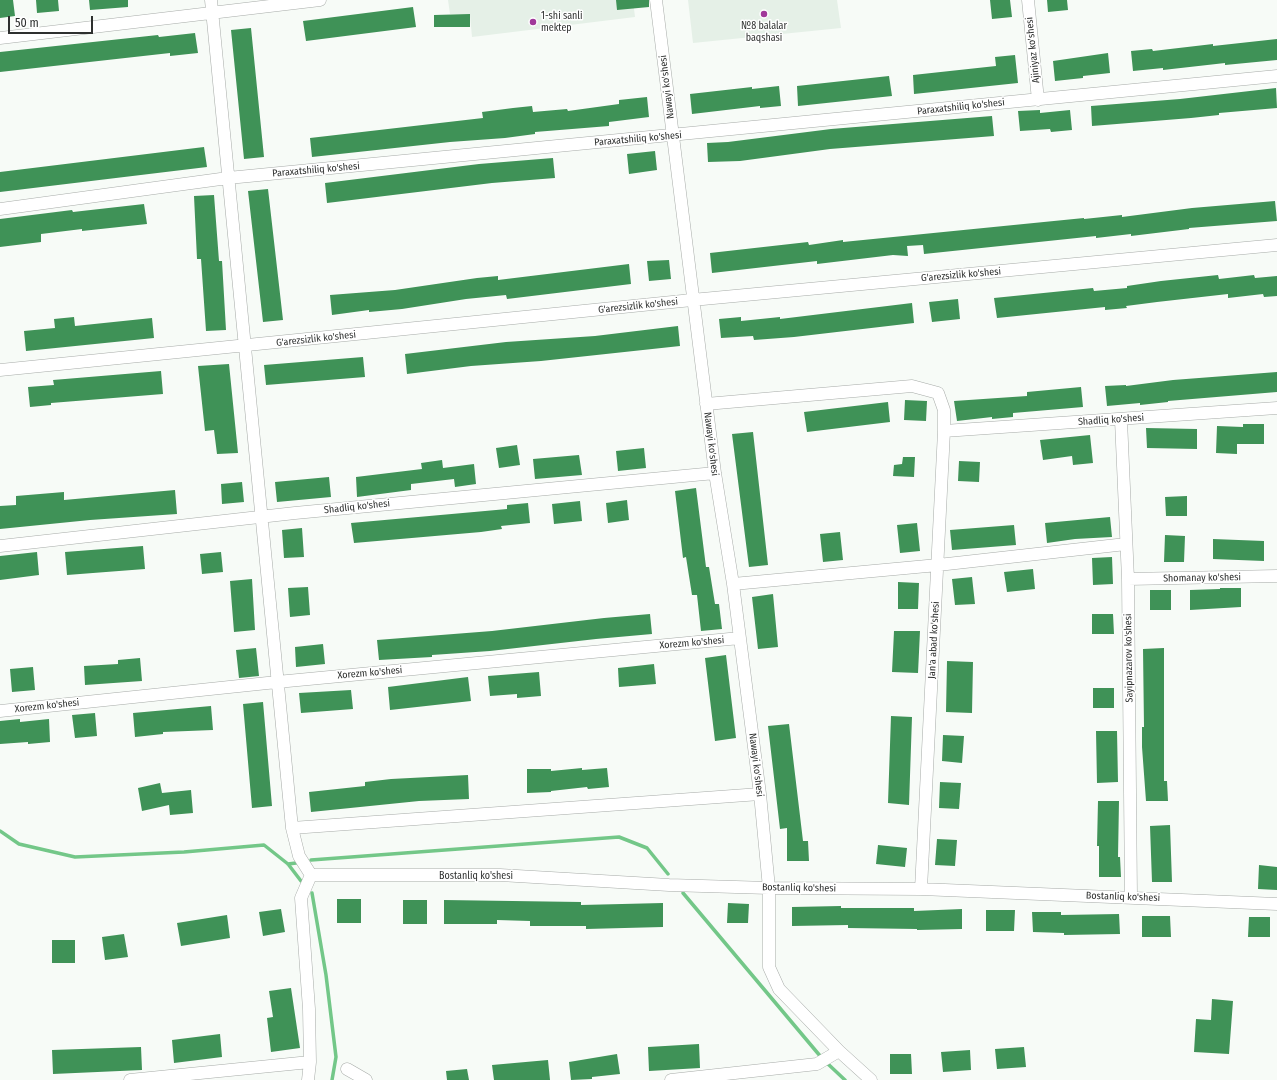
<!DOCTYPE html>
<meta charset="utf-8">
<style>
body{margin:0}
#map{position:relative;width:1277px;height:1080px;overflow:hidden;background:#f7fbf7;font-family:"Fira Sans Condensed",sans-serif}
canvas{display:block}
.scale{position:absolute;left:8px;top:16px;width:85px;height:18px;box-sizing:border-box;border:2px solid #2e302f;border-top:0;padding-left:5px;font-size:12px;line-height:14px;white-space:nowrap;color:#2e302f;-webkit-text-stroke:3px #fff;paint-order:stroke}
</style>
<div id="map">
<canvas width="1277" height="1080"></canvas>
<div class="scale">50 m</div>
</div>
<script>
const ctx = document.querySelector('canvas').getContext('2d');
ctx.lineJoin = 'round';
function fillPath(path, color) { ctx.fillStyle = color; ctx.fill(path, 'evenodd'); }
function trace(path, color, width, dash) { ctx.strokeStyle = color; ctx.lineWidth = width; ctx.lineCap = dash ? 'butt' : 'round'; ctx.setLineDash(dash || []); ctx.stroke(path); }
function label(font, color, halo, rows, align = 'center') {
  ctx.font = font + ' "Fira Sans Condensed",sans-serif'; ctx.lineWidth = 3; ctx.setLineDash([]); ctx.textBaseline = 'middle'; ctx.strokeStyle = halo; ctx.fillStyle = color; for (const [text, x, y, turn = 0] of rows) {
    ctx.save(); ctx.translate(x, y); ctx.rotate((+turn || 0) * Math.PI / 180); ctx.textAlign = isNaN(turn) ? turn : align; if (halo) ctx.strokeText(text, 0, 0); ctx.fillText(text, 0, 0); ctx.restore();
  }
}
const built = new Path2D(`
 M448 0H633L635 17 472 37 470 15 450 14Z
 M688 0H837L841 28 693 43Z`);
const stream = new Path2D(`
 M0 831 19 844 75 857 184 852 264 845 288 864 301 881
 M311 860 619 837 647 848 668 874
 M288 864 296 863
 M312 893 326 975 336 1057 332 1080
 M683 893 821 1057
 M828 1064 845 1080`);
const building = new Path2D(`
 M0 0H13L15 16 0 18Z
 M36 0H58L59 11 37 13Z
 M89 0H128V7L90 10Z
 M616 0H649V7L617 10Z
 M990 0H1010L1012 17 992 19Z
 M1047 0H1067L1068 10 1048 12Z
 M413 7 416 27 306 41 303 21Z
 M470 14V27H434V15Z
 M251 28 264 157 244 159 231 30Z
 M195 33 198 53 170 56V53L0 72V52L158 35 159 37Z
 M1277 39V60L1225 65V63L1163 70V68L1133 71 1131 51 1152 49 1153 51 1213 44V46Z
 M1108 53 1110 73 1083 76V78L1055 81 1053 61Z
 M1015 55 1018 83 914 94 913 75 996 66 995 57Z
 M889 76 892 96 798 106 797 86Z
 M779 86 781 106 760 108V106L692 114 690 94 752 87V89Z
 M1276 88 1277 108 1219 113V115L1191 118 1092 126 1091 106 1180 99Z
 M647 97 649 117 609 122V126L535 132V134L505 138 450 142 312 157 310 138 483 118 482 112 513 108 532 106 533 112 567 109 568 111 619 104V100Z
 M1040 110V113L1070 110 1072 130 1051 132 1050 129 1020 131 1018 111Z
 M992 116 994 136 830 149 740 161 708 162 707 143 728 142 831 129Z
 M204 147 207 167 0 192V172Z
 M655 151 657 170 629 174 627 154Z
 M553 158 555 178 492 183 327 203 325 183 479 164Z
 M268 189 283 320 263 322 248 191Z
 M214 195 219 261H222L226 330 206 331 201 259H197L194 196Z
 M1275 201 1277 221 1189 228V229L1131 236V234L1096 238V236L924 254 923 245 907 246 908 256 893 255 817 264V261L712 273 710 253 808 242 809 245 843 240V242L1084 218V219L1122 215V217L1192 208Z
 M144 204 147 224 82 231V229L41 234V242L0 247V219L72 210 73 212Z
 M669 260 671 279 649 281 647 261Z
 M629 264 631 284 507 299 506 295 466 299 402 309 369 312V310L332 315 330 295 395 290 477 278 498 276V280Z
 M1218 275 1219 279 1254 275 1255 278 1277 276V296L1264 297 1263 294 1228 298V294L1157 302 1126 306 1127 308 1105 310V307L997 318 994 298 1093 288 1094 291 1127 288V286L1161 281Z
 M958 299 960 319 932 322 929 302Z
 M912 303 914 323 794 337 754 340 753 336 721 338 719 319 741 317V321L780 317V319Z
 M74 317 75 326 152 318 154 338 26 351 24 331 55 328 54 319Z
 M678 326 680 346 541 361 471 366 407 374 405 354 506 342 595 336Z
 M363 357 365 377 266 385 264 365Z
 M229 364 238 453 217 454 214 430 205 431 198 366Z
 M161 371 163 394 51 403V405L30 407 28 387 54 385 53 380Z
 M1277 372V392L1168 401V402L1140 405V403L1107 406 1105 386 1126 385V386L1173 380Z
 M1081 387 1083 407 1013 413V417L992 419V417L957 421 954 401 1027 396V392Z
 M905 400 927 401 926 421 904 420Z
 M888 402 890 422 807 432 804 412Z
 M1243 424H1264V444H1237V454L1216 453 1217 426 1243 427Z
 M1146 428 1197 429V449L1147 448Z
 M753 432 768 565 749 567 732 434Z
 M1090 435 1093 463 1073 465 1072 456 1043 460 1040 440Z
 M517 445 520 465 499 468 496 448Z
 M644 448 646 468 618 471 616 451Z
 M579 455 582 475 535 479 533 459Z
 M903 457H915L914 477 893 476 894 465 902 464Z
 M442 460 443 468 474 464 476 484 455 487 454 479 411 484V490L357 497 356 477 422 469 421 463Z
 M959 461 980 462 979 482 958 481Z
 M329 477 331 497 277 502 275 482Z
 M242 482 244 502 222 504 221 484Z
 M696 488 706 567H709L715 604H719L722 629 701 631 697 595H692L686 557 683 558 675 491Z
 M175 490 177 514 90 520 0 529V506L16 505V496L64 492V500Z
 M1187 496V516H1166L1165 497Z
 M627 500 629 520 608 523 606 503Z
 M580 501 582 521 554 524 552 504Z
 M528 503 530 523 501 526 502 529 481 532 354 543 351 523 474 512 507 509V505Z
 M1110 517 1112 537 1075 539 1047 543 1045 523Z
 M917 523 920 551 900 553 897 525Z
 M1014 525 1016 545 952 550 950 530Z
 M302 528 304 557 284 558 282 530Z
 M840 532 843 560 823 562 820 534Z
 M1165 535 1185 536 1184 562H1164Z
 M1213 539 1264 541V561L1213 559Z
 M143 546 145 569 67 575 65 552Z
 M37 552 39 575 0 580V556Z
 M221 552 223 572 202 574 200 554Z
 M1112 557 1113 584 1093 585 1092 558Z
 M1033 569 1035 589 1007 592 1004 572Z
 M972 577 975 604 955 605 952 579Z
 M252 579 255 630 234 632 230 581Z
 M898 582 919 583 918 609H898Z
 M308 587 310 615 290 617 288 588Z
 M1220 588H1241V607L1190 610V590L1220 589Z
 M1150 590H1171V610H1150Z
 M773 594 778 647 758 649 752 597Z
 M650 614 652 634 596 639 490 651 432 655V657L379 660 377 640 492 631 604 618Z
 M1092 614H1113L1114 634H1092Z
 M894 631H920L918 673 892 672Z
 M323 644 325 664 296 667 295 647Z
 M256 648 259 676 239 678 236 650Z
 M1164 648V781H1167L1168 801H1146L1142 747V727H1144L1143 649Z
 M726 655 736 738 715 741 705 658Z
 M140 658 142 681 85 685 84 666 118 664V660Z
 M947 661 973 662 972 713 946 712Z
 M654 664 656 684 619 687 618 668Z
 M33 667 35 690 12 692 10 669Z
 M539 672 541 696 517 698V694L490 696 488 676Z
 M468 677 471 701 390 710 388 687Z
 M1093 688H1114V708H1093Z
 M351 690 353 709 301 713 299 693Z
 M263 702 272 806 252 808 243 704Z
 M211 706 213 730 163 732V734L135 737 133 713Z
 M95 713 97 736 75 738 72 715Z
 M891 716 912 717 909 805 888 803Z
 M20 719V722L49 719 50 742 28 744V742L0 744V721Z
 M789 724 803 841H808L809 861H787V828L780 829 768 726Z
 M1096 731H1117L1118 782 1097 783Z
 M943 735 964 736 962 763 942 761Z
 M582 768V770L607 768 609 787 588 789 587 787 551 791V792L527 793V769H551V771Z
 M468 775 469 799 419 801 311 812 309 792 365 786V782L391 779Z
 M940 782 961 783 959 809 939 808Z
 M160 783 162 793 191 790 193 813 170 815 169 805 142 811 138 788Z
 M1098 801H1119L1118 857H1120L1121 877H1099V846H1097Z
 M1170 825 1172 882H1152L1150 826Z
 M937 839 957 840 955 866 935 865Z
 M878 845 907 848 905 867 876 864Z
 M1259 865 1277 867V890L1258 889Z
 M337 899H361V923H337Z
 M403 900H427V924H403Z
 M444 900 581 902V905L663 903V927L586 929V926H530V921L497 920V924H444Z
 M728 903 749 904 748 923H727Z
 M841 906V908H914V911L962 909V929L917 930V929L848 928V925L792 926V907Z
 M281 909 285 932 263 936 259 912Z
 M986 910H1015L1014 931H986Z
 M1032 912H1061V915L1119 914 1120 934 1064 935V933L1033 932Z
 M227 915 230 938 181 946 177 923Z
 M1142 916H1170L1171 937H1142Z
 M1249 917H1270V937H1248Z
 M124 934 128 957 105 960 102 937Z
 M52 940H75V963H52Z
 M291 988 300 1048 271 1052 267 1018 273 1017 269 991Z
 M1212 999 1233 1001 1229 1054 1194 1052 1196 1019 1211 1020Z
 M220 1034 222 1057 174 1063 172 1040Z
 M699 1044 700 1068 649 1071 648 1047Z
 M141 1047 142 1070 53 1074 52 1050Z
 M1024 1047 1026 1067 997 1069 995 1049Z
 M970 1050 971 1070 943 1072 941 1052Z
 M617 1054 620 1074 592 1077V1079L571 1080 569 1062Z
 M890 1054H911L912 1074H890Z
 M548 1060 550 1080H494L492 1065Z
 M467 1069 469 1080H447L446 1071Z`);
const minor = new Path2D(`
 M211 0 292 828 299 856 311 875H500L669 885 769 888 921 889 1277 904
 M656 0 715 473 733 584 760 794 769 888V967L779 989 839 1051 871 1080
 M1028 0 1038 100
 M0 38 320 0
 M0 209 228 178 1277 76
 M0 370 692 300 1277 245
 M706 404 912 386 938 393 944 410V431L921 889
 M1121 420 1128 579 1131 897
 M944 431 1277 408
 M0 546 295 513 715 473
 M1128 579 1277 576
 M733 584 938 565 1126 544
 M0 711 277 682 740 638
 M292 828 760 794
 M347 1069 366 1080
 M130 1080 310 1062
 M308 1080 310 1062 309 1009 301 898 311 875
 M671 1080 817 1064 839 1051`);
const markers = [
 [764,14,4,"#a1389a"],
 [533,22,4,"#a1389a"]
];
const poiNames = [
 ["1-shi sanli",541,16],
 ["mektep",541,28],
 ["№8 balalar",764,26,"center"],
 ["baqshasi",764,38,"center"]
];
const streetNames = [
 ["Ajiniyaz ko'shesi",1033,50,-96],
 ["Nawayi ko'shesi",667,87,-97],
 ["Paraxatshiliq ko'shesi",961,107,-6],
 ["Paraxatshiliq ko'shesi",638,139,-5],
 ["Paraxatshiliq ko'shesi",316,170,-5],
 ["G'arezsizlik ko'shesi",961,275,-5],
 ["G'arezsizlik ko'shesi",638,306,-6],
 ["G'arezsizlik ko'shesi",316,339,-6],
 ["Shadliq ko'shesi",1111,420,-4],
 ["Nawayi ko'shesi",711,444,83],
 ["Shadliq ko'shesi",357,507,-6],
 ["Shomanay ko'shesi",1202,578,-1],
 ["Jan'a abad ko'shesi",934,640,-87],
 ["Xorezm ko'shesi",692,643,-5],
 ["Sayipnazarov ko'shesi",1129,658,-91],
 ["Xorezm ko'shesi",370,673,-5],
 ["Xorezm ko'shesi",47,706,-6],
 ["Nawayi ko'shesi",756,765,83],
 ["Bostanliq ko'shesi",476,876],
 ["Bostanliq ko'shesi",799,888,1],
 ["Bostanliq ko'shesi",1123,897,2]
];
fillPath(built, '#e5f0e7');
trace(stream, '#73c788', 3.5);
fillPath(building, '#3f9257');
trace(minor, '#a7aba8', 13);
trace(minor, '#fff', 12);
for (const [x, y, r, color] of markers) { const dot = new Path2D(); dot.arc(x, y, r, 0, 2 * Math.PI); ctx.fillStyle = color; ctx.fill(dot); trace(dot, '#fff', 1.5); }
label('10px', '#2e302f', '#fff', poiNames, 'left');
label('10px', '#2e302f', '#fff', streetNames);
</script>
